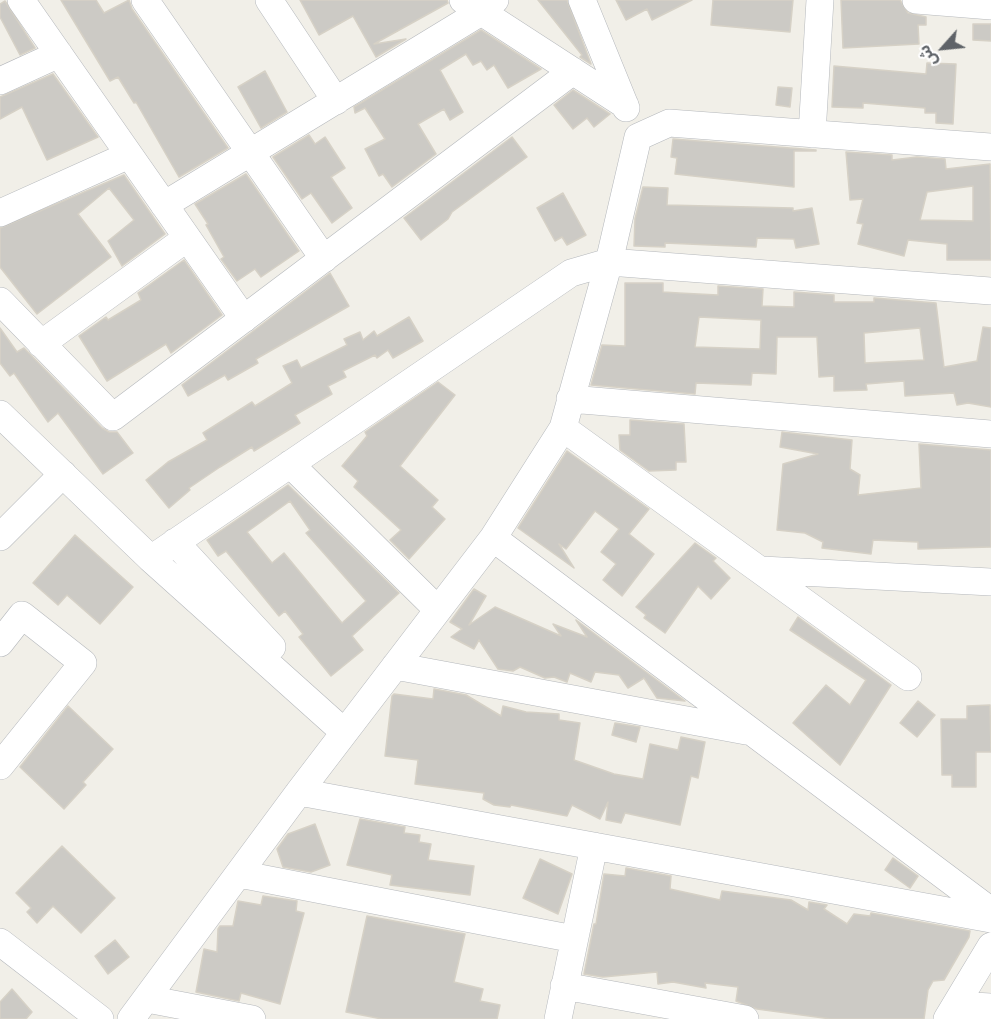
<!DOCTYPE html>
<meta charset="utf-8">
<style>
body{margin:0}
#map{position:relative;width:991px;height:1019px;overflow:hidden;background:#f1efe8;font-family:"Asap Condensed","Noto Sans Arabic",sans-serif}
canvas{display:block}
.north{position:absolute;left:913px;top:18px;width:60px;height:60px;-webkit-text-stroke:4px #fff;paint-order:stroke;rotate:243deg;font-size:16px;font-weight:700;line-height:24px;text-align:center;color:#5f6368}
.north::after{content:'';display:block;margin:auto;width:21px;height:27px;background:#5f6368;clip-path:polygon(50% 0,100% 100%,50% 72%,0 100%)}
</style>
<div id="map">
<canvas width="991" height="1019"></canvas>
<div class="north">ش</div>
</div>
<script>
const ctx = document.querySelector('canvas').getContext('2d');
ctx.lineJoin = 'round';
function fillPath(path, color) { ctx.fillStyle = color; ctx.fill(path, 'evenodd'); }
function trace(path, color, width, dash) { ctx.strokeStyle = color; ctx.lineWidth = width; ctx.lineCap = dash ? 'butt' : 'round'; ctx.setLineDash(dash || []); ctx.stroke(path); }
const building = new Path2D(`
 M61 0H96L104 13 129 0 132 9 228 148 179 177 136 102 134 103 118 77 110 81Z
 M300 0H447L448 3 374 44 406 39 376 57 353 16 319 35Z
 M538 0H567L591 64 580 57 582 55Z
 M616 0H692L652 20 647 9 626 20Z
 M713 0H793L790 32 711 25Z
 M841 0H900L908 13 926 17V25H918L919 44 843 48Z
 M5 1 35 48 20 55 0 17V4Z
 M973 24H991V41L973 40Z
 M481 30 541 69 508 88 494 65 487 70 481 61 473 65 466 54 440 70 463 112 450 120 444 109 418 124 436 154 392 187 383 174 379 176 365 149 385 139 365 108 355 113 354 107Z
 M927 63 956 64 953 124 936 123V113H925V108L863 103V108L832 107 834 66 926 74Z
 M265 71 287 112 261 128 238 87Z
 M53 74 98 137 47 160 22 107 0 119V97Z
 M778 87 792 88 790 107 776 105Z
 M573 90 610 114 594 127 587 118 573 129 554 105Z
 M309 135 315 144 325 137 345 168 331 177 352 208 332 223 311 193 302 199 273 157Z
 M512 137 527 157 452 212 448 219 421 240 404 218Z
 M673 139 816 150V151H794V187L675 174 677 158 671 157Z
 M846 152 892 155V160L917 157 945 159 946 169 990 164 991 260H947V244L908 240 904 256 858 244 863 224 857 223 863 199 850 200ZM973 186V221L920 220 927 192Z
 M246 174 299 251 261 277 255 269 237 281 221 259 224 257 206 225 208 224 195 204Z
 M124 175 165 234 122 266 108 241 134 220 109 188 78 214 111 257 37 314 0 267V228Z
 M643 187 668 188 667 205 793 208V211L812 208 819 244 796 248 794 239 757 238 756 247 665 243V247L634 246 635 219Z
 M563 193 586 235 567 245 562 237 555 241 537 208Z
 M184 260 222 315 171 353 166 344 107 381 79 336 106 317 108 320 141 300 138 293Z
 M330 273 349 306 256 359 258 363 228 380 225 375 188 396 182 385Z
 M625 283H663V292L679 293 718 295V286L763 289 762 306 794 307V292L834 295V302H874V298L936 303 944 367 977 361 983 327 991 328V407L968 403 957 405 954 393 905 396 904 381 866 384 867 390 834 391V376L819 377 817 337H777L776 374 752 373 751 385 696 383 695 394 591 385 602 345 625 346ZM699 317 761 320 760 349 695 347ZM920 328 924 360 865 363 864 333Z
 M409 317 423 341 393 358 388 350 377 358 375 355 343 371 346 377 328 386 332 394 295 415 300 423 254 451 252 447 220 467 189 488 190 490 169 508 146 480 168 462 207 440 203 433 252 402 255 406 292 383 283 366 297 360 301 368 347 345 344 339 360 332 363 340 374 331 377 336Z
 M0 328 17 352 24 348 102 428 109 432H117L133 453 103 474 58 413 48 422 14 373 10 376 0 363Z
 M438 382 455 395 400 466 438 500 432 507 445 519 409 559 390 540 401 530 354 487 358 481 342 466 367 436 365 432Z
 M630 420 684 424 686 462H676V470L649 471 620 450 619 435H630Z
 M782 432 852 440 850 469 860 475 858 495 921 488 919 444 991 450V547L918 549V542L873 540 871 554 822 548 823 542 805 533 777 530 783 464 818 454 780 447Z
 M567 451 649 509 629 534 654 554 622 596 603 580 616 564 601 552 619 529 595 511 566 549 559 544 574 568 518 528Z
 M288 485 399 593 352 636 363 650 331 676 299 637 303 634 285 611 279 616 226 551 218 556 207 540ZM290 501 310 530 306 533 366 601 342 623 284 553 272 563 247 532Z
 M75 535 133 587 100 624 67 595 58 605 33 583Z
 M695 543 716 558 713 561 730 578 711 599 698 586 665 633 644 618 646 615 636 607Z
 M474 589 486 596 469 625 495 607 561 636 553 624 587 637 576 620 685 701 657 698 644 678 628 688 619 675 595 672 591 682 570 673 567 682 554 677 545 678 520 667 513 671 498 669 479 640 474 649 451 637 462 629 450 622Z
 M798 617 891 685 840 765 793 723 826 685 850 705 866 680 790 630Z
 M434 689 466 695 501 716 503 706 526 712 559 714V720L580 723 574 760 614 774 643 779 650 744 678 750 681 737 705 742 698 778 691 776 680 825 625 813 621 823 606 820 608 802 600 819 572 805 567 816 511 805 510 807 494 805 483 799 484 793 415 784 418 760 385 756 392 696 394 694 433 699Z
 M918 701 935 715 917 737 900 723Z
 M990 705 991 752H976V787H952V775H942L941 719H967V706Z
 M68 706 113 749 83 782 86 785 64 809 20 767Z
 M615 723 640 727 636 742 612 735Z
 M360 819 405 827 404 833 420 835 419 842 431 844 428 860 474 866 470 895 390 885 392 875 347 865Z
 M315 824 330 865 311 872 283 867 277 849 288 834Z
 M62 846 115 898 81 933 53 906 37 923 27 912 31 908 16 893Z
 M893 858 918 876 910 888 885 870Z
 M540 859 572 874 558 914 523 898Z
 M626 868 671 876 670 889 720 900 722 891 791 900 808 910 809 902 827 905 824 909 847 924 854 914 870 916 871 913 970 931 969 937 944 980 933 981 928 990 924 1019H831L757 1009 736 1001 738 987 705 983 706 988 673 982 658 984 657 972 603 977 584 974 594 924H596L604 874 625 876Z
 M263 896 297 901 296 911 304 913 280 1004 241 993 239 1001 196 992 204 949 217 952 218 929 220 926H233L238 901 261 905Z
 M367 916 465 934 454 982 483 989 480 1001 500 1005 497 1019H382L346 1012Z
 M115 940 129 957 108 974 95 956Z
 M12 989 32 1012 26 1019H0V1002Z`);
const minor = new Path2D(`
 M21 0 244 319
 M145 0 324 259
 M269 0 336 101
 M463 0 625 105
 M582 0 626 108
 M916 0 991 6
 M0 81 59 54
 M812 134 820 0
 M164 205 481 12 495 0
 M0 213 129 155
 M0 301 113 417 573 71
 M41 344 187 238
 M570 399 991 434
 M0 414 151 559 344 732
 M563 428 908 677
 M290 464 438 610
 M0 537 63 474
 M493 538 991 911
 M175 542 272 647
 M151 559 571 273 609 262 991 291
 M762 570 991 582
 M0 643 22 615 83 663 0 766
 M395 666 746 731
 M299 792 991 919
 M239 874 574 939
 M0 942 100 1019
 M564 986 745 1019
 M147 999 252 1019
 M956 1005 991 1007
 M131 1019 299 792 493 538 563 428 609 262 638 137 669 123 991 147
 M558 1019 594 846
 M947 1019 991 946`);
fillPath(building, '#cccac5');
trace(building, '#d6d1c6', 1.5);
trace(minor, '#b5b8bc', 28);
trace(minor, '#fff', 27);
</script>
